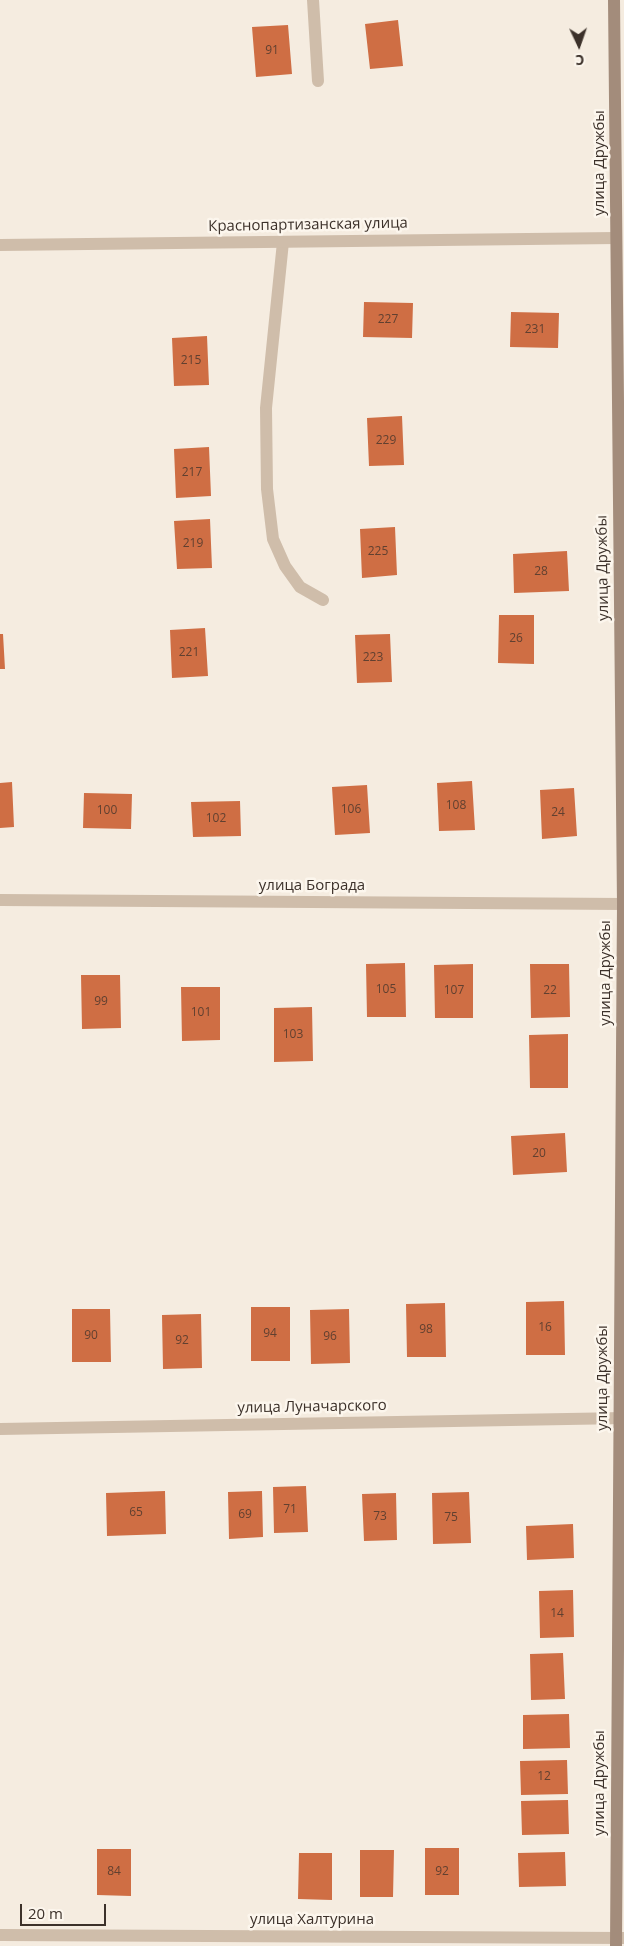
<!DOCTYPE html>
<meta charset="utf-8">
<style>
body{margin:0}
#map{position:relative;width:624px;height:1946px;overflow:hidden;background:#f5ece0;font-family:"Open Sans",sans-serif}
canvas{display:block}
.north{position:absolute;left:554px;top:20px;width:50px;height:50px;-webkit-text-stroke:4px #fcf6ed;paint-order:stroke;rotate:177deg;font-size:14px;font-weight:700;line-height:20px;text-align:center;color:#3c312a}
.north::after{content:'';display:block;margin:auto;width:18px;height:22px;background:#3c312a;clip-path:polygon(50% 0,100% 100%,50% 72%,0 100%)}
.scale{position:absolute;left:20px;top:1904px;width:86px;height:22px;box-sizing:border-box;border:2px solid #3c312a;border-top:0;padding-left:6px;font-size:15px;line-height:18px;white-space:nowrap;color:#3c312a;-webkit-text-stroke:4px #fcf6ed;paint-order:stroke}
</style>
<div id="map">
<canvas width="624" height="1946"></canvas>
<div class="north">С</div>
<div class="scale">20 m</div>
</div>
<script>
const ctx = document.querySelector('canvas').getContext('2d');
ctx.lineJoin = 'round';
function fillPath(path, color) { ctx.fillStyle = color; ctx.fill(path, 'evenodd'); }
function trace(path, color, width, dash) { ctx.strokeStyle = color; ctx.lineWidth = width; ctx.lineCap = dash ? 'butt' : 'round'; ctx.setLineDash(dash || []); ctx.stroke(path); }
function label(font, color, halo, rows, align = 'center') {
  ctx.font = font + ' "Open Sans",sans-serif'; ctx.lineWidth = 5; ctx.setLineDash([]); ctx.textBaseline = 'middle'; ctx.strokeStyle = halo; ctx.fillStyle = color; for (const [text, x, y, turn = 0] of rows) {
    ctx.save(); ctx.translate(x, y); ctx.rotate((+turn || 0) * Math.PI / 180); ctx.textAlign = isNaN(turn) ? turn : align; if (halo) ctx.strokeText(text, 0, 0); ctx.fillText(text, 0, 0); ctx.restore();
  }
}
const building = new Path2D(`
 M398 20 403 66 370 69 365 24Z
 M288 25 292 74 256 77 252 27Z
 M364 302 413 303 412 338 363 337Z
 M511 312 559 313 558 348 510 347Z
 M207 336 209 385 174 386 172 338Z
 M402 416 404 465 369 466 367 418Z
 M209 447 211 496 176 498 174 449Z
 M210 519 212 568 177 569 174 521Z
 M395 527 397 575 362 578 360 529Z
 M567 551 569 591 514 593 513 554Z
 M499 615H534V664L498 663Z
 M205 628 208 676 172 678 170 630Z
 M0 634H3L5 669H0Z
 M390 634 392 682 357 683 355 635Z
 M472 781 475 830 439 831 437 783Z
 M12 782 14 827 0 828V783Z
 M367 785 370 833 335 835 332 787Z
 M574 788 577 836 542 839 540 790Z
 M84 793 132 794 131 829 83 828Z
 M240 801 241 836 193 837 191 802Z
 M405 963 406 1017H367L366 964Z
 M473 964V1018H435L434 965Z
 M530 964H569L570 1017 531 1018Z
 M81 975H120L121 1028 82 1029Z
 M181 987H220V1040L182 1041Z
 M312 1007 313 1061 274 1062V1008Z
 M568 1034V1088H530L529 1035Z
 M565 1133 567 1172 513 1175 511 1136Z
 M564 1301 565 1355H526V1302Z
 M445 1303 446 1357H407L406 1304Z
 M251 1307H290V1361H251Z
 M72 1309H110L111 1362H72Z
 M349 1309 350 1363 311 1364 310 1310Z
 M201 1314 202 1368 163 1369 162 1315Z
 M306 1486 308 1532 274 1533 273 1487Z
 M165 1491 166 1534 107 1536 106 1493Z
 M262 1491 263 1537 229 1539 228 1492Z
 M469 1492 471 1543 433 1544 432 1493Z
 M396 1493 397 1540 364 1541 362 1494Z
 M573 1524 574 1558 527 1560 526 1526Z
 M573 1590 574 1637 540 1638 539 1591Z
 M563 1653 565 1699 531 1700 530 1654Z
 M569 1714 570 1748 523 1749V1715Z
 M567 1760 568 1794 521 1795 520 1761Z
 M568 1800 569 1834 522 1835 521 1801Z
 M425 1848H459V1895H425Z
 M97 1849H131V1896L97 1895Z
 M360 1850H394L393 1897H360Z
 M565 1852 566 1886 519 1887 518 1853Z
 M299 1853H332V1900L298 1899Z`);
const lane = new Path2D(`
 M313 0 318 81
 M283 242 266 408 267 489 273 539 285 566 300 587 323 600`);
const street = new Path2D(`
 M0 245 616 238
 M0 900 624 904
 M0 1429 624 1418
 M0 1935 624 1938`);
const secondary = new Path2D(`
 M614 0 623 904 616 1946`);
const numberNames = [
 ["91",272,51],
 ["227",388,320],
 ["231",535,330],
 ["215",191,361],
 ["229",386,441],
 ["217",192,473],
 ["219",193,544],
 ["225",378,552],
 ["28",541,572],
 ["26",516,639],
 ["221",189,653],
 ["223",373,658],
 ["108",456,806],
 ["106",351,810],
 ["100",107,811],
 ["24",558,813],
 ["102",216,819],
 ["105",386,990],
 ["107",454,991],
 ["22",550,991],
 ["99",101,1002],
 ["101",201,1013],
 ["103",293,1035],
 ["20",539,1154],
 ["16",545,1328],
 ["98",426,1330],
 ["94",270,1334],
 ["90",91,1336],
 ["96",330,1337],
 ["92",182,1341],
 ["71",290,1510],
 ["65",136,1513],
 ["69",245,1515],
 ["73",380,1517],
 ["75",451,1518],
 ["14",557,1614],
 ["12",544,1777],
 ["84",114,1872],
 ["92",442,1872]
];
const streetNames = [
 ["улица Дружбы",600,163,-90],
 ["Краснопартизанская улица",308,225,-1],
 ["улица Дружбы",603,568,-91],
 ["улица Бограда",312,886],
 ["улица Дружбы",606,973,-90],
 ["улица Дружбы",603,1378,-90],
 ["улица Луначарского",312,1407,-1],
 ["улица Дружбы",600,1783,-90],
 ["улица Халтурина",312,1920]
];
fillPath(building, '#cf6e44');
trace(lane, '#cfbdaa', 12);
trace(street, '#cfbdaa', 12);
trace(secondary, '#a38c7b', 12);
label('12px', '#614030', null, numberNames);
label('15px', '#3c312a', '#fcf6ed', streetNames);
</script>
